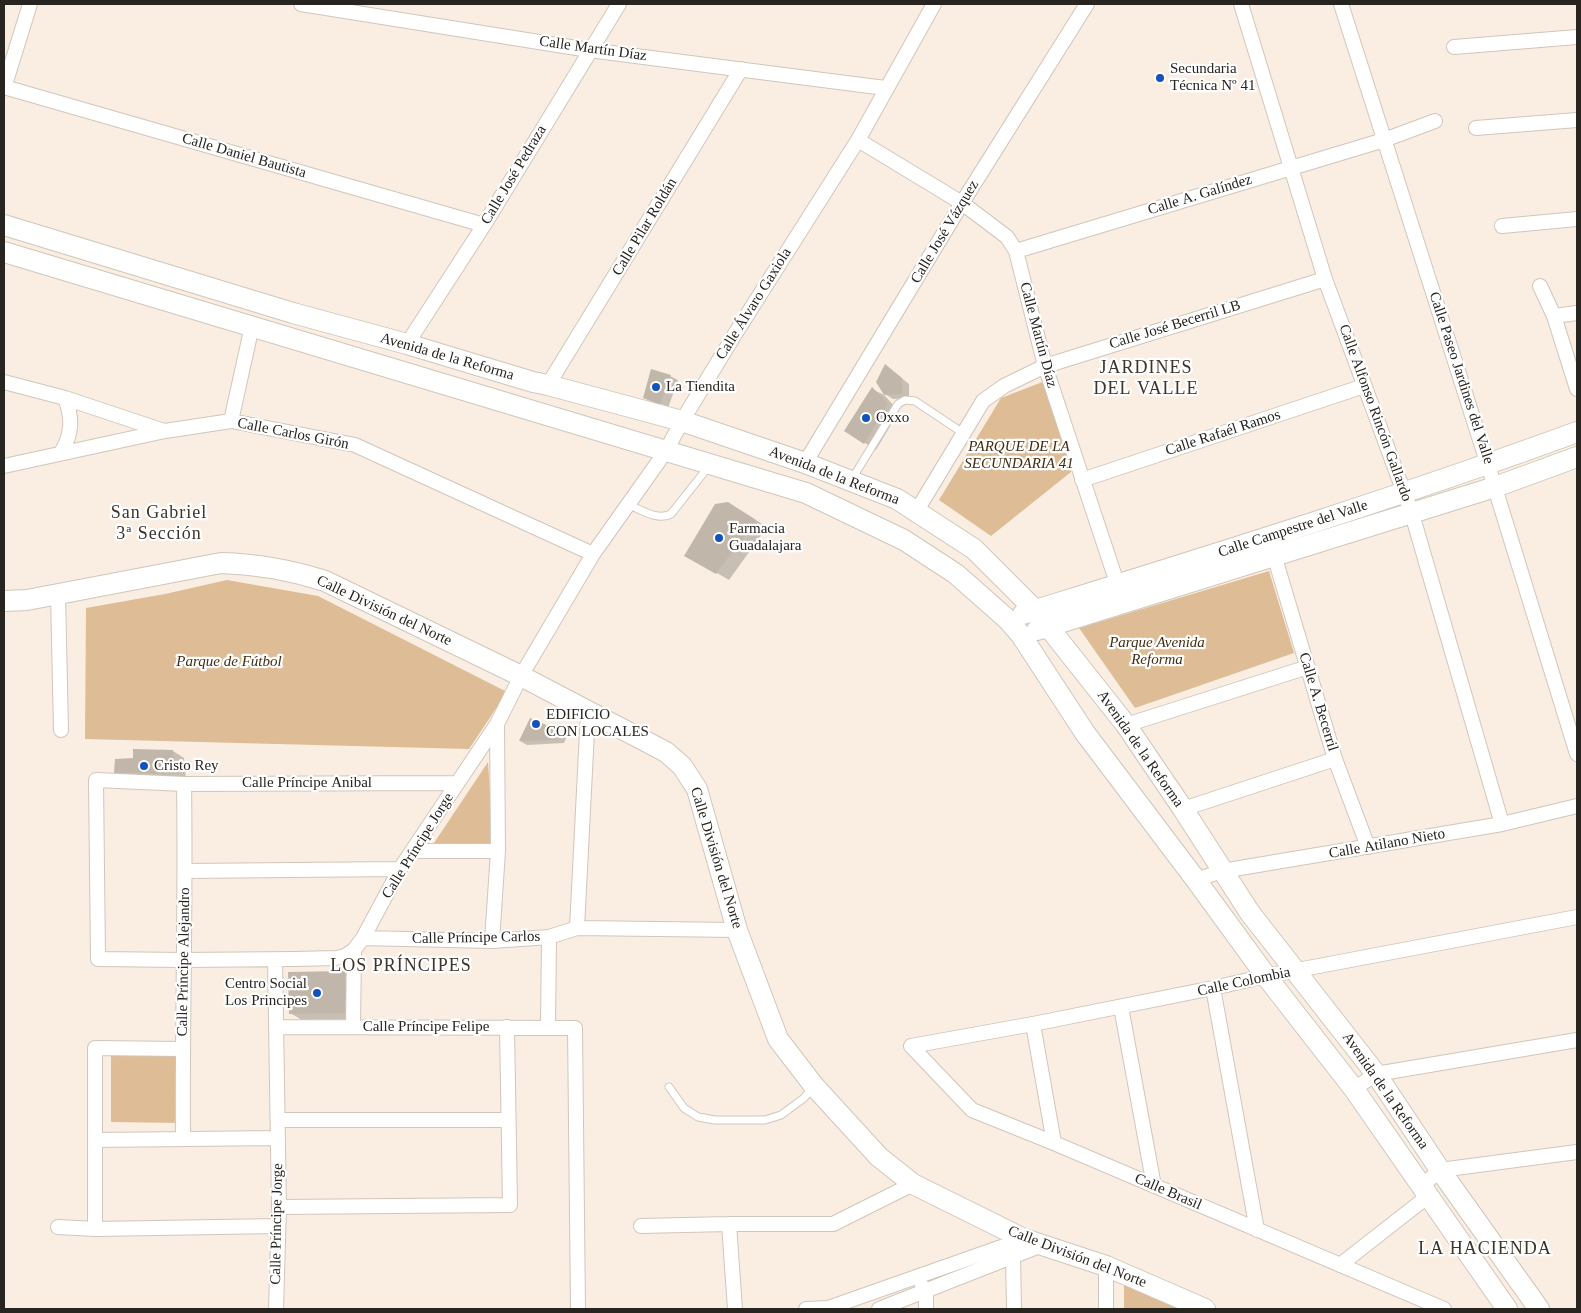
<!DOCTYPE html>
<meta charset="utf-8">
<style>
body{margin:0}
#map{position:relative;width:1581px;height:1313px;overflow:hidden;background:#f9eee1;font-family:Georgia,serif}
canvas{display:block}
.frame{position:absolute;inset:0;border:5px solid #28241f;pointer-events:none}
</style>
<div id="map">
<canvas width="1581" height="1313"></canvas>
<div class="frame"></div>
</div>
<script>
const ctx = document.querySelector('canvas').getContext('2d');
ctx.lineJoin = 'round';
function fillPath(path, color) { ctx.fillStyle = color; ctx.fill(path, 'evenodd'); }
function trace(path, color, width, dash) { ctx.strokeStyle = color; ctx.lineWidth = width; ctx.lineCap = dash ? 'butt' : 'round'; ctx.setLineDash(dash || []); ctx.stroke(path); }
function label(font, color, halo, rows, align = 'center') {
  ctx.font = font + ' Georgia,serif'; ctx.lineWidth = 4.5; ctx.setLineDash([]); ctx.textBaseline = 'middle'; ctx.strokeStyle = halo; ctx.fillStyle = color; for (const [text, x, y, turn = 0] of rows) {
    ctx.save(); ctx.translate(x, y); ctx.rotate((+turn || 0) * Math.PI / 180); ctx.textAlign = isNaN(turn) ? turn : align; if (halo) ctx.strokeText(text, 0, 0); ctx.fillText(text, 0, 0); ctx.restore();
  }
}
const green = new Path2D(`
 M1045 381 1071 472 991 536 939 500 1001 398Z
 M1269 571 1294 653 1135 708 1079 628Z
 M227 580 318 596 507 692 469 749 85 739 86 608 165 594Z
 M488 762 493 844 434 843Z
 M111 1052H180V1123L111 1122Z
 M1124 1282 1187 1309H1124Z`);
const shadow = new Path2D(`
 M886 366 909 384V398L893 399 885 394Z
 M670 376 678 380 668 408 666 406 644 398Z
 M872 389 884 395 899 411 876 450 846 431Z
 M740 510 767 527 729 580 686 555Z
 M559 732 567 736 564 743 527 745 520 741Z
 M173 751 184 758 186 780 127 779 116 772 134 760Z
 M345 972 357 979 358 1019 302 1020 290 1013Z`);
const building = new Path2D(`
 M885 364 902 378V394L884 395 876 382Z
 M651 369 671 375 660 405 643 398Z
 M872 387 888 404 864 444 844 431Z
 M728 502 756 520 716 574 684 556 715 504Z
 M530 718 560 731 556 740 519 741Z
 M133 749 173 750 175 774 114 773 115 759 133 758Z
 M345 971 347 1013 289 1014 288 972Z`);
const lane = new Path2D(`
 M852 479 898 404 905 400 915 401 963 433
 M629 505C642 510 657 521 671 514L709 466
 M669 1087 684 1108 698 1117 715 1120H765L781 1115 804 1098 813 1087`);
const street = new Path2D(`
 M301 4 589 50 885 88
 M1241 4 1325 279 1412 514 1502 824
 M1341 4 1488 465 1577 754
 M1454 47 1577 37
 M4 87 484 225
 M4 88 30 4
 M1476 128 1577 120
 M858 140 962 203 1007 237 1016 251 1045 366 1120 592
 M1502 226 1577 219
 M1016 251 1384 140 1435 121
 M1540 286 1554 316 1577 389
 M1554 316 1577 313
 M407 344 484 225 619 4
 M4 382 65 398 164 431
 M548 385 741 69
 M231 421 252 326
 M61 453C72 434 73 419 65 398
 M805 463 962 203 1087 4
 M4 466 165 431 231 421 355 445 593 554
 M1082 480 1364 386
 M916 512 983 401 1004 386 1045 366 1325 279
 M1274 555 1335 759 1368 847
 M58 594 61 730
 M1126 725 1308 667
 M1183 809 1335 759
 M412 851H498
 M185 871 400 869
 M1196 880 1222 871 1502 824 1577 806
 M577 928 588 712
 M363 938 492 941 549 937 577 928 737 930
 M492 941 498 851 497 724
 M354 950 345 956 336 958 295 959 183 960 98 959 96 780 184 784 457 783
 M275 960 279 1207 276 1309
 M1213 988 1257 1230
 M1121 1007 1154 1186
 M1033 1024 1054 1143
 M548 1026 549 937
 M276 1027 575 1028 578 1309
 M353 1027 354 950 363 938 400 869 497 724 521 676 593 554 666 451 682 421 735 334 858 140 934 4
 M911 1046 1033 1024 1213 988 1266 976 1577 917
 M911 1046 972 1110 1054 1143 1444 1309
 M1354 1089 1376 1074 1577 1040
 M278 1120H508
 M183 1139C182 1021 186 902 184 784
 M95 1140 278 1138
 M1422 1186 1440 1170 1577 1152
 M279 1207 510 1205 507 1027
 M729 1224 735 1309
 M641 1226 729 1224H833L913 1184
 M58 1227 95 1229 278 1226
 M95 1229V1048L182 1049
 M1013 1256 1014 1309
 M1340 1265 1427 1197
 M922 1286 926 1292V1309
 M806 1309 828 1308 1024 1239
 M879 1309 1042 1245
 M1106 1309V1266`);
const secondary = new Path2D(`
 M4 225 293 313 407 344 533 382 548 385 682 421 805 463 897 499 974 549 1035 610 1126 725 1183 809 1250 913 1376 1074 1440 1170 1539 1309
 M4 252 806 493 904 540 956 574 1007 619 1021 635 1085 733 1196 880 1266 976 1354 1089 1507 1309
 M4 601 27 600 221 563C257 564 291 570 325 581L521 676 666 752 682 766 697 789 737 930 778 1039 814 1086 879 1157 913 1184 1024 1239 1106 1266 1205 1309
 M1023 614C1209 556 1394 499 1577 432
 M1037 630 1495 487 1577 457`);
const markers = [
 [1160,78,5,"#1352bd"],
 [656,387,5,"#1352bd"],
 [866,418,5,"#1352bd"],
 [719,538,5,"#1352bd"],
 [536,724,5,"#1352bd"],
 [144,766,5,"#1352bd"],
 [317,993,5,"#1352bd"]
];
const streetNames = [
 ["Calle Martín Díaz",593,49,8],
 ["Calle Daniel Bautista",244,156,16],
 ["Calle José Pedraza",514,175,-59],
 ["Calle A. Galíndez",1200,195,-17],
 ["Calle Pilar Roldán",645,227,-59],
 ["Calle José Vázquez",945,232,-59],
 ["Calle Álvaro Gaxiola",754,304,-58],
 ["Calle José Becerril LB",1175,325,-17],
 ["Calle Martín Díaz",1038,335,75],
 ["Avenida de la Reforma",447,357,16],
 ["Calle Paseo Jardines del Valle",1461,378,72],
 ["Calle Alfonso Rincón Gallardo",1375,413,70],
 ["Calle Rafaél Ramos",1223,433,-18],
 ["Calle Carlos Girón",293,434,11],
 ["Avenida de la Reforma",834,476,21],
 ["Calle Campestre del Valle",1293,529,-18],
 ["Calle División del Norte",384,611,25],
 ["Calle A. Becerril",1318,702,73],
 ["Avenida de la Reforma",1140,749,55],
 ["Calle Príncipe Anibal",307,783],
 ["Calle Atilano Nieto",1387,844,-10],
 ["Calle Príncipe Jorge",418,846,-58],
 ["Calle División del Norte",716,858,73],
 ["Calle Príncipe Carlos",476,938,-1],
 ["Calle Príncipe Alejandro",184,962,-89],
 ["Calle Colombia",1244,982,-12],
 ["Calle Príncipe Felipe",426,1027],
 ["Avenida de la Reforma",1385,1091,55],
 ["Calle Brasil",1168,1192,23],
 ["Calle Príncipe Jorge",277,1224,-89],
 ["Calle División del Norte",1077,1257,21]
];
const poiNames = [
 ["Secundaria",1170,69],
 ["Técnica Nº 41",1170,86],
 ["La Tiendita",666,387],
 ["Oxxo",876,418],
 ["Farmacia",729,529],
 ["Guadalajara",729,546],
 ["EDIFICIO",546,715],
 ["CON LOCALES",546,732],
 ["Cristo Rey",154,766],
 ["Centro Social",307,984,"right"],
 ["Los Principes",307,1001,"right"]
];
const parkNames = [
 ["PARQUE DE LA",1019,447],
 ["SECUNDARIA 41",1019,464],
 ["Parque Avenida",1157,643],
 ["Reforma",1157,660],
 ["Parque de Fútbol",229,662]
];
const quarterNames = [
 ["JARDINES",1146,368],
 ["DEL VALLE",1146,389],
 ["San Gabriel",159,513],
 ["3ª Sección",159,534],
 ["LOS PRÍNCIPES",401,966],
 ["LA HACIENDA",1485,1249]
];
fillPath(green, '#debd96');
fillPath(shadow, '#0003');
fillPath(building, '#c1b6aa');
trace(lane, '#d1c6ba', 9);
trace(street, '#d1c6ba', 16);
trace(secondary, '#d1c6ba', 22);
trace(lane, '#fff', 7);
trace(street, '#fff', 14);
trace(secondary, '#fff', 20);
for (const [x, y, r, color] of markers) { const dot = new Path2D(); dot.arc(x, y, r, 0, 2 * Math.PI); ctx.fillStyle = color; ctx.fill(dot); trace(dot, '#fff', 2); }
label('15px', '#28241f', '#fff', streetNames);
label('15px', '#28241f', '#fff', poiNames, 'left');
label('italic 15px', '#422d11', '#fff', parkNames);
ctx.letterSpacing = '1px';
label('18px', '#3d342a', '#fff', quarterNames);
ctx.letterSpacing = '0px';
</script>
